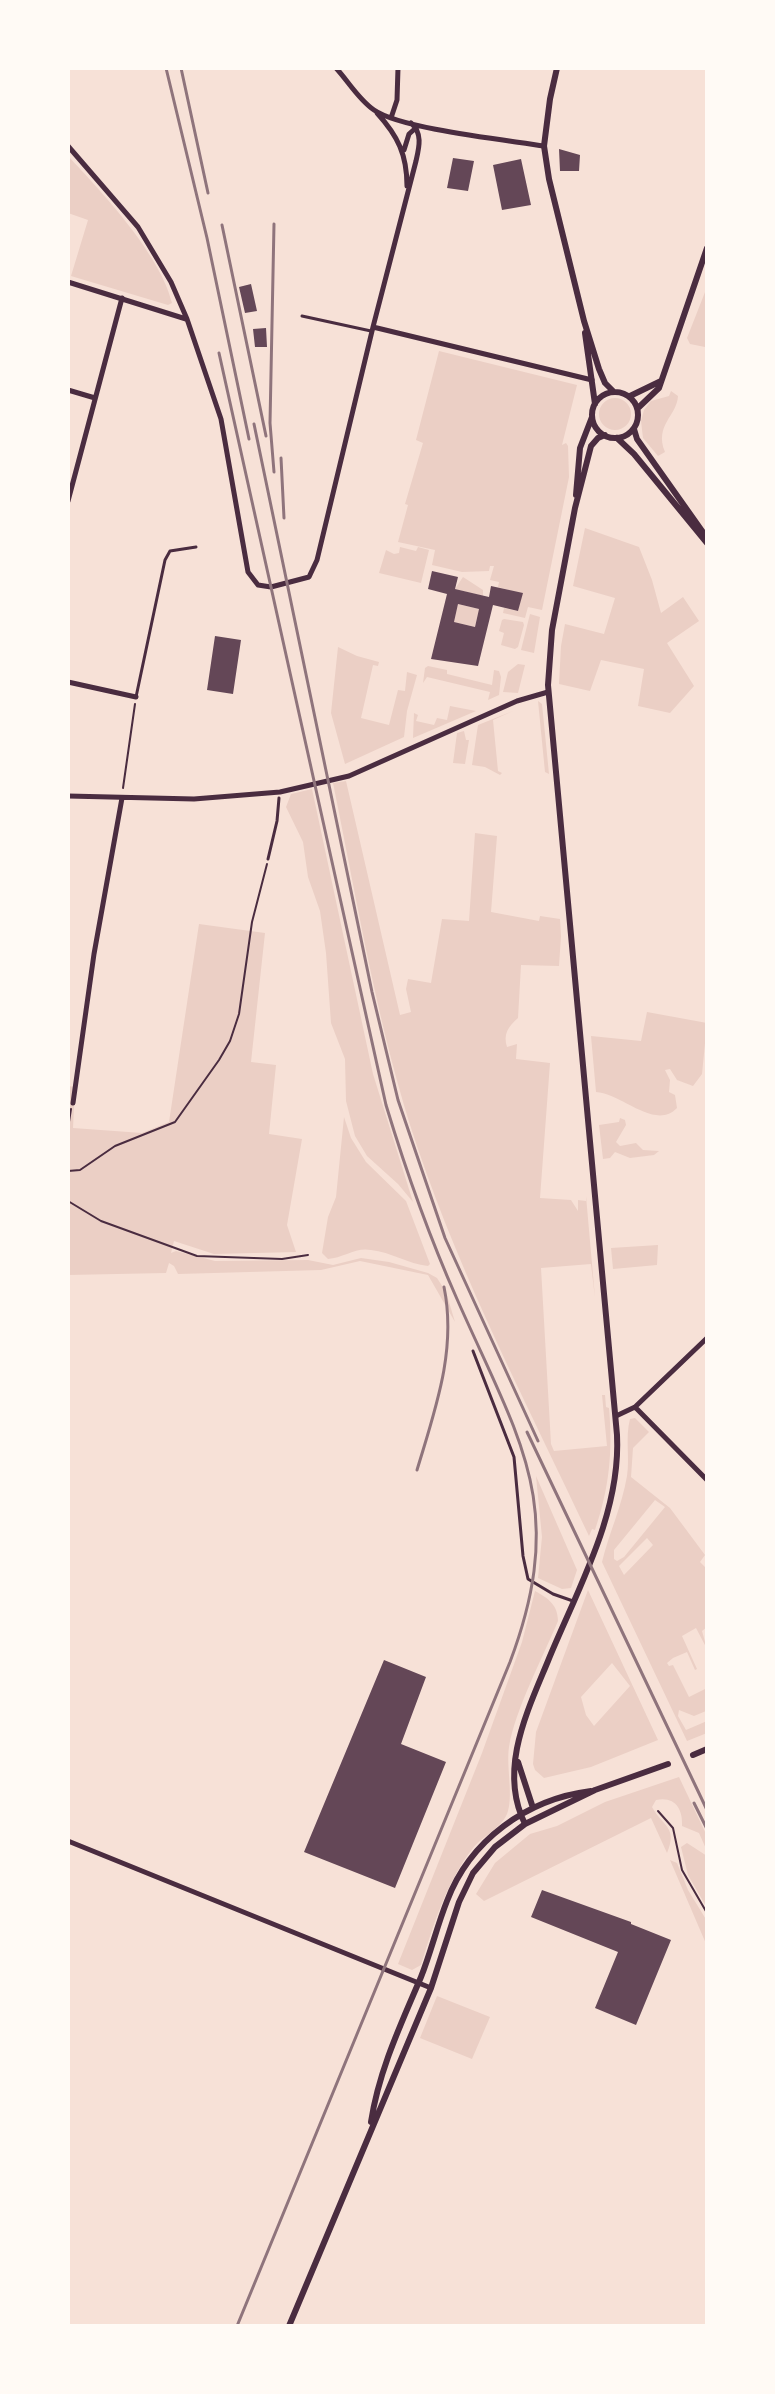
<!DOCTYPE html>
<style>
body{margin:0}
#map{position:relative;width:775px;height:2394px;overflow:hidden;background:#f7e1d7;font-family:"DM Sans",sans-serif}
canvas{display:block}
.frame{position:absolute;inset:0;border:70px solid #fffaf5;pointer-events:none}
</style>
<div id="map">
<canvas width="775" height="2394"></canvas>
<div class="frame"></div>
</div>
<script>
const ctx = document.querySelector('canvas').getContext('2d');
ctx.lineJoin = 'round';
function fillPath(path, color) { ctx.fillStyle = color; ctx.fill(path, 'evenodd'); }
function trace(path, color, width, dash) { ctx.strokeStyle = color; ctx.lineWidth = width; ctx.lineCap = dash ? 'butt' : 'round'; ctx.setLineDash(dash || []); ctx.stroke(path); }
const green = new Path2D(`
 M68 156C101 191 161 255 172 303L168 305 71 276 88 220 68 213Z
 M707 287V347H705L690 344 687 338Z
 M439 351 577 385 562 445 566 443 568 446 569 477 542 610 528 607 525 618 503 613 504 608 518 611 522 594 498 587 499 582 490 580 494 566H490L489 571 462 572 432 565 435 550 398 542 408 505 405 504 423 443 416 440Z
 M671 391 678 396C677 416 654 425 665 452L658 456 643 438 641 421 644 410 651 401 669 396Z
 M599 414a16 16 0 1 1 32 0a16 16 0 1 1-32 0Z
 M585 528 639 547 652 580 661 613 683 597 699 621 667 643 694 686 670 713 638 706 644 669 601 660 590 691 559 684 561 646 565 624 604 634 615 598 573 586Z
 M400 547 416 551 418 547 429 550 421 583 379 573 386 550 394 554 399 553Z
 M463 577 483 590V596L455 589Z
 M458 604 479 609 475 627 454 622Z
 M530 614 540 617 534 653 521 650Z
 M504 619 523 622 524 625 518 647 515 649 501 645 504 633 499 631 502 620Z
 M338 647 357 656 379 662 378 666 373 665 361 718 389 725 398 690 405 691 407 672 417 675 407 711 404 737 345 764 331 713Z
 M518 664 525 665 518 693 503 692 508 672Z
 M428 666 447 670V674L492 685 494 670 499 671 501 677 499 695 488 700 490 692 427 677 423 683 425 668Z
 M538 701 542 704 549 774 545 772Z
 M450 706 476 711 413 738 414 713 418 715 416 721 434 725 437 718 447 720Z
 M513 711 493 720 498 771 502 773 500 775 485 767 472 765 478 725Z
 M464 731 466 740H469L465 764 453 763 457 733Z
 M346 781 400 1015 411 1012 406 989 408 979 431 983 442 919 469 921 475 833 497 836 491 912 539 921 540 916 560 919 561 936 559 966 521 965 518 1018C508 1027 503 1034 507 1047L517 1044 516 1059 550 1063 540 1198 571 1200 578 1211V1200L586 1201V1196L595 1298 591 1264 541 1268 551 1444 554 1451 607 1446 602 1395H605L606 1407 609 1408C613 1452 609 1489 595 1530L592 1529 589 1536C529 1408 463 1282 418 1149 378 1031 358 905 333 783Z
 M312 789 373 1074 413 1202 398 1184 367 1156 355 1136 346 1101 345 1059 331 1023 326 953 320 911 308 877 303 842 286 807 291 794Z
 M199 924 265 933 251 1062 276 1065 269 1134 302 1139 287 1225 296 1252 214 1254 174 1241 171 1253 176 1251 215 1261 308 1260 333 1265 361 1258 389 1262 428 1273 437 1278 446 1292 455 1322 428 1275 360 1261 321 1270 178 1274 174 1266 169 1263 166 1273 68 1275V1086L75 1087 73 1128 142 1133 169 1122Z
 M647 1012 707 1023 702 1074 693 1086 677 1080 670 1069 665 1070 670 1080 669 1092 675 1095 677 1108C655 1131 621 1093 596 1092L591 1036 641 1041Z
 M344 1117 351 1138 366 1162 406 1201 430 1264 428 1266C408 1264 391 1252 371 1250 356 1247 343 1258 328 1259L322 1253 328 1217 336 1197Z
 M620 1118 625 1120 626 1125 616 1142 620 1146 636 1143 643 1150 659 1151 654 1155 630 1158 615 1152 610 1158 603 1159 599 1125 619 1122Z
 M658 1245 657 1265 613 1269 611 1248Z
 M635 1418 649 1432 633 1448 631 1477 670 1508 705 1555 700 1562 707 1569V1627L702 1631 707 1649 696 1628 682 1636 697 1669 695 1670 687 1652 673 1658 667 1663 669 1666 673 1665 689 1697 707 1688 706 1711 694 1716 679 1710 678 1716 686 1730 707 1721V1733L687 1741 602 1562C609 1533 622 1506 627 1476 630 1458 625 1437 630 1419ZM655 1500 665 1507 624 1557 617 1561 614 1559V1550ZM647 1538 653 1545 624 1575 619 1566Z
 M536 1476 577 1570 571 1588 562 1589 538 1578 542 1537Z
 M588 1590 658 1740 591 1767 544 1778 535 1770 533 1764 536 1732ZM612 1663 630 1686 594 1726 586 1715 581 1697Z
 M535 1591C548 1598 558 1605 558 1621 543 1657 515 1710 509 1747 506 1767 514 1797 507 1814 501 1828 483 1836 473 1848 446 1883 434 1923 421 1965L412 1970 398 1964 482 1753 522 1642Z
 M679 1777 707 1836V1851L699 1833 682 1826C683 1809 675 1796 656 1800L652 1807C663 1827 678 1827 667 1853L651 1818 484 1901 476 1894 495 1863 530 1834 557 1826 605 1802Z
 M687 1843 707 1856V1908L688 1875 681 1847Z
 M670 1860 677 1863 688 1890 707 1921V1946Z
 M437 1996 490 2017 472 2059 420 2038Z`);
const building = new Path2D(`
 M559 149 580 155 579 171H560Z
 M453 158 474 161 468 191 447 188Z
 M521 159 531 205 502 210 493 165Z
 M251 284 257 311 245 313 239 287Z
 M266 328 267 347H255L253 329Z
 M432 571 458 577 455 589 489 597 491 586 523 593 518 611 493 605 478 666 431 659 447 594 428 589ZM458 604 479 609 475 627 454 622Z
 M215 636 241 640 233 694 207 690Z
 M384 1660 426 1677 401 1744 446 1762 395 1888 304 1852Z
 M542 1890 631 1922V1924L671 1940 636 2025 595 2008 618 1952 531 1917Z`);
const path = new Path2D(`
 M123 788 135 704
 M68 1128 71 1109
 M68 1171 80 1170 115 1146 175 1122 219 1060 230 1041 239 1014 252 922 267 864
 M68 1201 101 1221 197 1256 282 1259 308 1255
 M658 1811 673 1828 682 1870 707 1913`);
const service = new Path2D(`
 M302 316 371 331
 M136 697 165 560 170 551 196 547
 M268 859 277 821 279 798
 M473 1351 514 1457 523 1556 528 1579 553 1594 573 1601`);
const minor = new Path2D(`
 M336 68C348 81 359 100 374 110 401 129 507 140 544 146
 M377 113C398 136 407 155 407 186
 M391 118 397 100 398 68
 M68 146 138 227 171 282 187 319 221 419 248 572 258 585 271 587 309 577 317 560 373 327 416 161C419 148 423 133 411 123
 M404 150 409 134 418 126
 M68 282 186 319
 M373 327 592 380
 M68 390 95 398
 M68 501 122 298
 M68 682 136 697
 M68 796 194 799 280 792 349 776 517 701 548 692
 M73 1103 94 954 122 798
 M635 1407 707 1480
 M616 1416 635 1407 707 1338
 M68 1841 431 1988`);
const tertiary = new Path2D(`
 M557 68 550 99 544 146 549 179 584 321 599 369 605 383 613 391
 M585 333 595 404
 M592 415a23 23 0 1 1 46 0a23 23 0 1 1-46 0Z
 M630 396 661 381
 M638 408 659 388 707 248
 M634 429 637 439 707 538
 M617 438 634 454 707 543
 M576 495 580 448 592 417
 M693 1755 707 1749
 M518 1762 533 1808
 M525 1824C498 1770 527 1712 548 1661 577 1590 621 1514 617 1435L548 685 552 630 575 508 591 446 598 438 605 435
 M371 2122C379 2070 401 2024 421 1977 431 1952 437 1926 447 1901 470 1840 527 1799 591 1791
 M289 2326 431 1988 459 1902 473 1873 495 1847 525 1824 595 1790 668 1764`);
const rail = new Path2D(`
 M166 68 207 238 249 439
 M181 68 208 193
 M222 225 266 436
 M219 353 386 1105C406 1171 429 1236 457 1299 519 1440 569 1505 510 1662L237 2326
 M254 424 372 992 398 1100 445 1238 538 1441
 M281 458 284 518
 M274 472 270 423 274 224
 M527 1432 707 1810
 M417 1470C435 1410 457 1350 444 1287
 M694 1803 707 1829`);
fillPath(green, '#ebcfc5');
fillPath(building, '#644757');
trace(path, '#4a2c40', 2);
trace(service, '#4a2c40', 3);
trace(minor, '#4a2c40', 5);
trace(tertiary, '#4a2c40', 6);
trace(rail, '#8f747c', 3);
</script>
